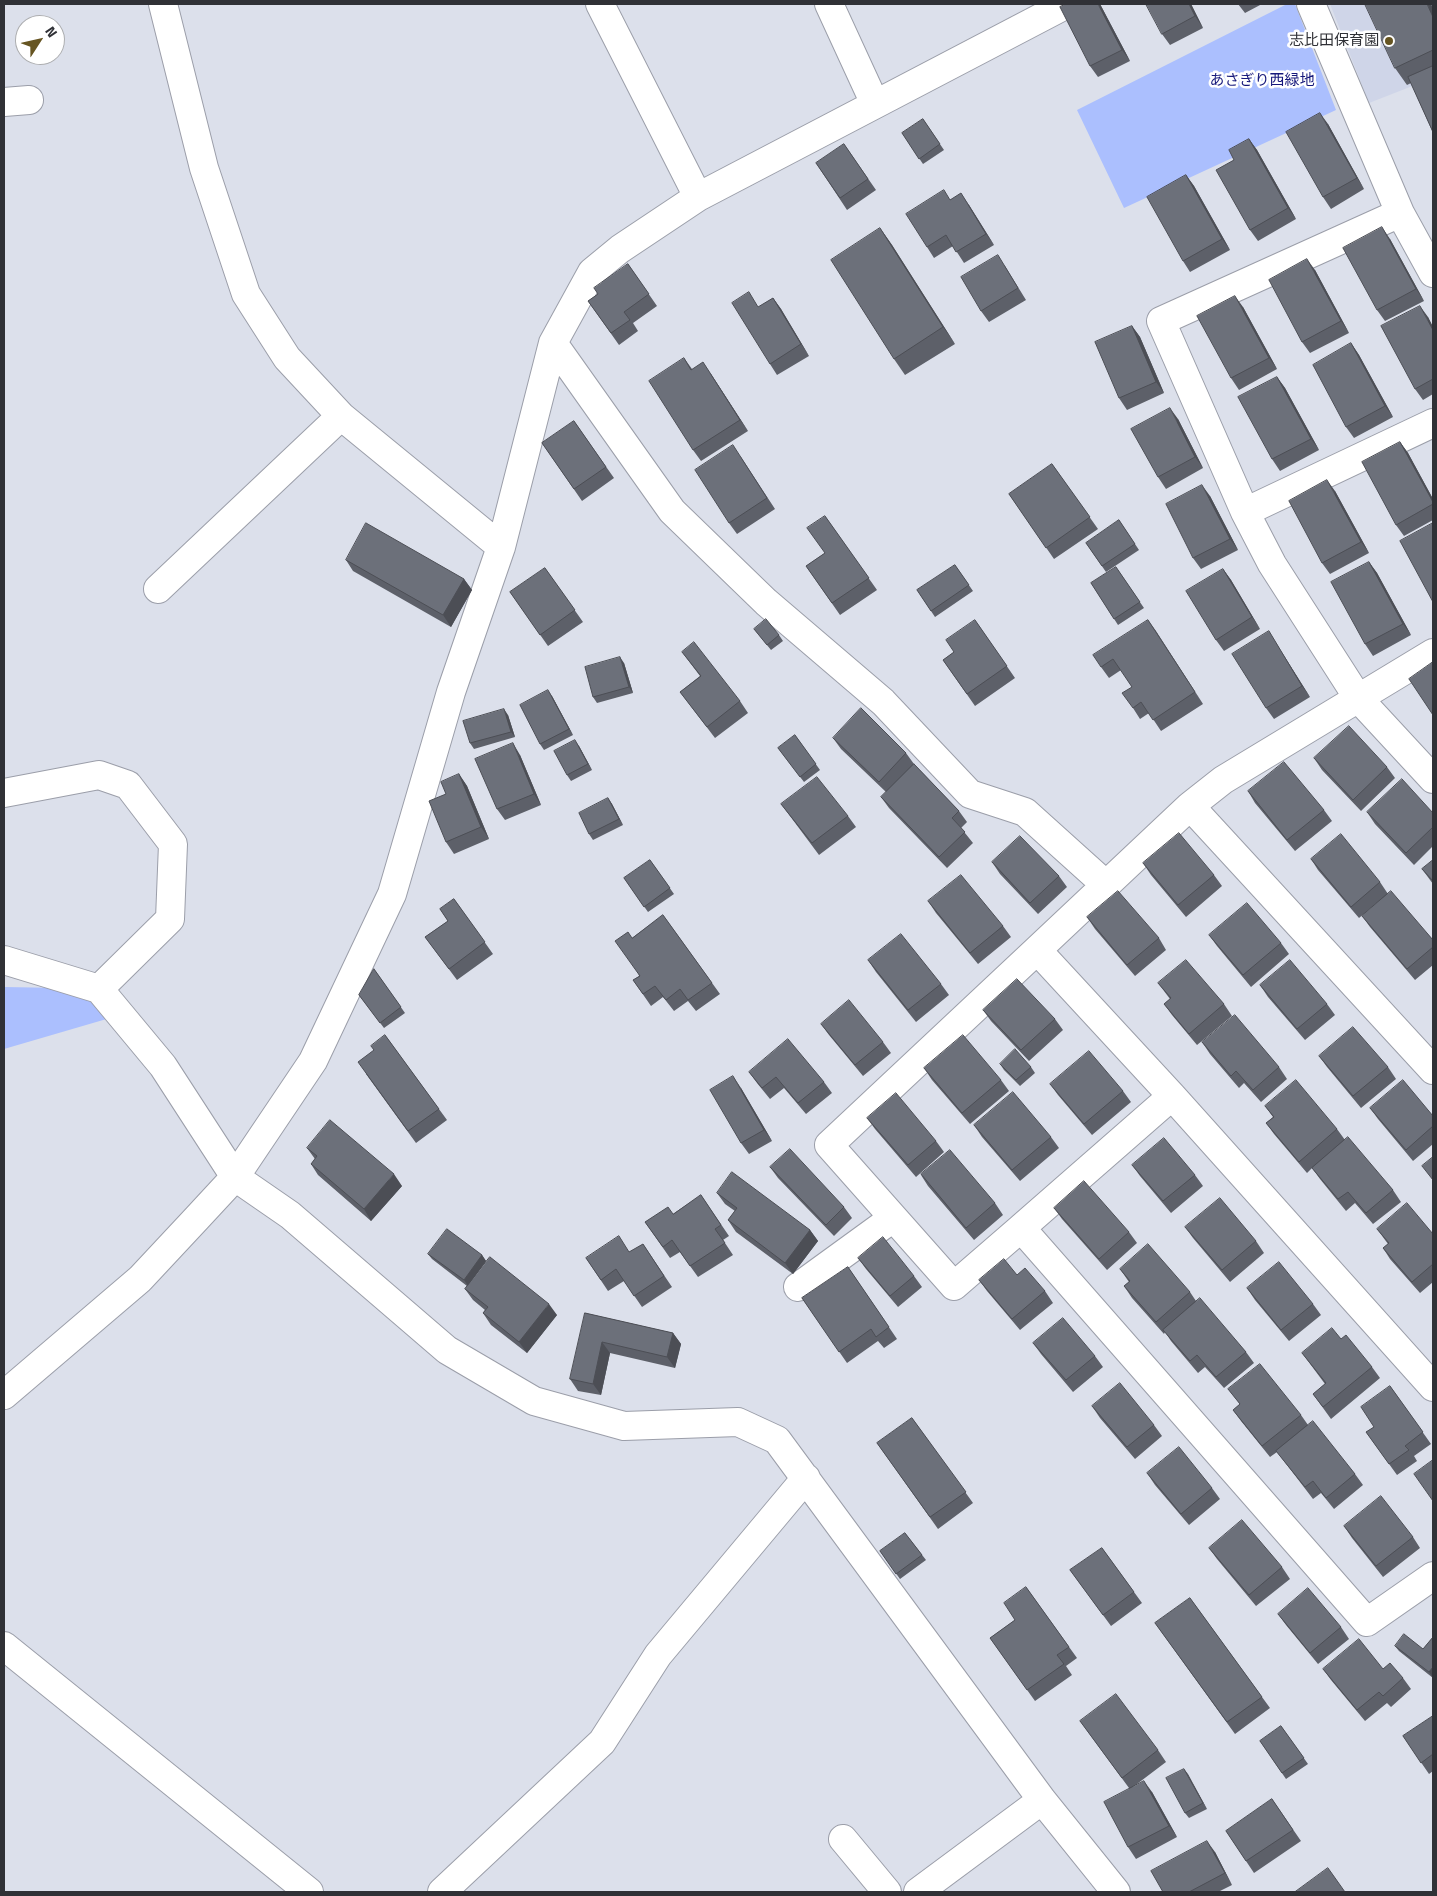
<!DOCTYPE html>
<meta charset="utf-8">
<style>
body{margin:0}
#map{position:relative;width:1437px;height:1896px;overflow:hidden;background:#dce0eb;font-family:"Titillium Web",sans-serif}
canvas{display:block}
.frame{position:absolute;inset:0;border:5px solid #303136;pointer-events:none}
.north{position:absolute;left:15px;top:15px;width:50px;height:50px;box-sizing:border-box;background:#fff;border:1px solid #acadaf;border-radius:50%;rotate:55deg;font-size:14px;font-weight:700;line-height:20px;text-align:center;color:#303136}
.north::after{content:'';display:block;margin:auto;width:18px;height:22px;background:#652;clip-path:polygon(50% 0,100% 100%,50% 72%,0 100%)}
</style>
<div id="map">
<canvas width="1437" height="1896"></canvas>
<div class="frame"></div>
<div class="north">N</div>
</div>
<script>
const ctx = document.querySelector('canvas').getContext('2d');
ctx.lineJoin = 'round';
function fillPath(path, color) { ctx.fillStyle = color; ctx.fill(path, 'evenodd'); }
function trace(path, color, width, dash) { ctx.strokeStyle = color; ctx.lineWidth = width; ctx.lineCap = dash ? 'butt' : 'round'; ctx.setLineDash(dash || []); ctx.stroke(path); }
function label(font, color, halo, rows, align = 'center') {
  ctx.font = font + ' "Titillium Web","Noto Sans JP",sans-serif'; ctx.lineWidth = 5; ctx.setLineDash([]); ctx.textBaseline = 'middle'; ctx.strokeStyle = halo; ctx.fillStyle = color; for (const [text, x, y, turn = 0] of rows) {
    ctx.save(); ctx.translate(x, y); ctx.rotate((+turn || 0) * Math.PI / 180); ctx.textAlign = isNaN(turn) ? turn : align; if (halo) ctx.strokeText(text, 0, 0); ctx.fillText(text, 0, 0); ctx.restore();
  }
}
const built = new Path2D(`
 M1330 4H1433V78L1369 103Z`);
const green = new Path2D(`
 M1287 4H1295L1336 110 1124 208 1077 110Z
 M4 987 62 988 89 999 110 1018 4 1049Z`);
const minor = new Path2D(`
 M163 4 204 168 246 294 287 358 341 416 501 547
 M600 4 698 197
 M829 4 875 104
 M1311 4 1400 213 1433 273
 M4 102 29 100
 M1400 213 1161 321 1245 512 1272 564 1358 698 1433 779
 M553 343 672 511 766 602 883 702 970 794 1025 812 1106 885
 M1245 512 1433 423
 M158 589 341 416
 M1433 653 1223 780 1190 806 1037 950 1172 1096 1433 1387
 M4 793 99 775 128 785 173 844 170 919 99 989
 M1190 806 1433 1070
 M4 960 99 989 163 1066 235 1177 290 1215 447 1350 534 1401 624 1426 738 1422 777 1440 1042 1800 1116 1892
 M1172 1096 1021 1228 1367 1622 1433 1576
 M1021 1228 954 1286 829 1145 1037 950
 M798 1287 893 1218
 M4 1395 140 1279 197 1218 235 1177 313 1061 392 894 451 692 501 547 553 343 592 272 620 249 698 197 1067 4
 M4 1646 309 1892
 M843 1839 887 1892
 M442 1892 602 1742 658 1655 806 1478
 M918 1892 1042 1800`);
const wall = new Path2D(`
 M1100 4 1130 61 1098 77 1090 66Z
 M1191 4 1203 28 1170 45 1162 34Z
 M1238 4H1262L1245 13Z
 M1431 4 1433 9V133L1411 83 1407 85 1395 68Z
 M923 119 944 150 923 164 902 133Z
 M1328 124 1364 189 1331 209 1323 197Z
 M1249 139 1257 150 1296 219 1258 241 1250 230 1234 160Z
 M844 144 876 190 847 210 816 163Z
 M1186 175 1194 186 1230 250 1190 272 1183 261Z
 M951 199 969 205 994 245 964 263 953 246 934 258 927 247Z
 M880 228 892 245 955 344 905 375 894 359Z
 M1390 239 1424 301 1385 321 1377 310Z
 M628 264 657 306 633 323 638 331 619 345 588 301 598 294Z
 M1005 266 1026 300 989 322 981 311Z
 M1315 270 1349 333 1310 353 1302 342Z
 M773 298 781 309 809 356 777 375 770 364 759 307Z
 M1243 307 1277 369 1239 390 1231 378Z
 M1428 317 1433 327V394L1423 400 1415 389Z
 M1132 326 1140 337 1164 393 1127 410 1119 398Z
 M1351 343 1359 355 1393 417 1354 438 1346 427Z
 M684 358 692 369 711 374 748 431 701 461 693 450Z
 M1277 377 1285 388 1319 450 1280 471 1272 459Z
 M1178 419 1203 468 1166 489 1158 477Z
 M574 421 614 478 582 501 542 443Z
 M1400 442 1408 453 1433 499V520L1404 536 1396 525Z
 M741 457 775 509 737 534 729 523Z
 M1052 464 1098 529 1054 559 1009 494Z
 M1335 491 1369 553 1330 574 1322 563Z
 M1210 496 1238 550 1201 569 1193 558Z
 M825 516 877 590 840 615 806 566 825 553Z
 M1119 520 1139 550 1106 572 1086 543Z
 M346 560 464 579 472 590 451 627 353 571Z
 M1369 562 1377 573 1411 635 1373 656 1365 644Z
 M955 565 973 591 935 617 917 590Z
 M1116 567 1144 608 1118 625 1091 583Z
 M545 568 583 622 548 646 510 592Z
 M1223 569 1231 580 1260 629 1224 651 1216 640Z
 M975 620 1015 678 975 706 943 660 954 652Z
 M1148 620 1203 704 1161 731 1149 713 1140 719 1133 708 1132 687 1121 670 1109 678 1101 667Z
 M754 629 779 635 783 641 771 650Z
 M1276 643 1310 697 1274 719 1266 708Z
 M682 652 740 701 748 713 715 738 680 692 700 676Z
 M624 663 633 693 597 703 593 697Z
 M552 696 573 735 544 750 540 744Z
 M508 715 515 737 474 749 470 743Z
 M795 735 820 770 804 782 778 748Z
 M833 738 906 753 914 764 959 811 967 822 961 828 973 843 947 868 889 808 881 797 886 792 841 749Z
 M579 746 592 770 571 781 567 775Z
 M520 755 541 805 505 820 497 809Z
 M1314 758 1387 767 1395 778 1361 811 1322 770Z
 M459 774 467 786 489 839 454 854 446 842V794Z
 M1248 791 1324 810 1332 821 1295 851 1255 803Z
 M608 798 612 804 623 825 593 840 589 834Z
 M781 804 848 816 856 827 819 855Z
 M1367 812 1433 813V846L1414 865 1375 824Z
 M1311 859 1380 882 1388 894 1433 940V965L1415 980 1370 927 1362 916 1385 896 1359 918 1318 870Z
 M650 860 674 894 648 912 624 878Z
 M1433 860V884L1422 869Z
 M992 862 1059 876 1067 887 1038 914 1000 874Z
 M1143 863 1214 875 1222 886 1186 917 1151 875Z
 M454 899 493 954 457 980 425 937 448 921 440 909Z
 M928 901 1003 926 1011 937 978 964 936 913Z
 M663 915 720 994 696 1011 688 1001 674 1011 663 997 651 1006 633 980 639 976 632 938Z
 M1087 917 1159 938 1166 950 1135 976 1095 929Z
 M1209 935 1281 943 1289 954 1251 987 1217 946Z
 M868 960 941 984 949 995 916 1022 876 972Z
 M374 969 405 1013 384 1028 359 995Z
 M1158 983 1224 1004 1232 1016 1197 1045 1172 1015 1164 1004 1170 999Z
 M1260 985 1327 1004 1335 1015 1305 1040 1268 997Z
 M983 1010 1055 1019 1063 1030 1029 1061 991 1021Z
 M821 1024 883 1042 891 1053 863 1076 829 1035Z
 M385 1035 447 1120 416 1143 366 1074 374 1050Z
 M1202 1042 1279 1067 1287 1079 1261 1102 1244 1083 1239 1088 1210 1054Z
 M1319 1056 1388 1067 1396 1079 1361 1108 1327 1067Z
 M1000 1064 1031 1067 1035 1073 1020 1086 1004 1070Z
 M924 1068 1001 1080 1009 1091 970 1124 932 1080Z
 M749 1072 824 1082 832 1093 806 1114 784 1088 770 1099 757 1083Z
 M1050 1084 1123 1091 1131 1102 1092 1135 1058 1095Z
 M741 1088 772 1141 749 1154 741 1143Z
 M1265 1106 1337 1129 1345 1140 1393 1190 1401 1202 1373 1224 1355 1203 1346 1211 1320 1179 1312 1168 1307 1173 1274 1134 1266 1123 1273 1117Z
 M1370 1108 1433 1116V1144L1413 1161 1378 1119Z
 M867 1118 936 1141 944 1152 916 1177 875 1129Z
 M974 1125 1051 1137 1059 1148 1020 1181 982 1137Z
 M307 1148 402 1186 371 1221 318 1175 311 1164 315 1159Z
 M1132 1165 1195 1175 1203 1186 1171 1213 1140 1176Z
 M770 1167 844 1207 852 1218 834 1236 778 1178Z
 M921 1175 995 1203 1003 1215 974 1240 928 1186Z
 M717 1193 810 1230 818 1241 793 1274 736 1232 728 1220 735 1211 725 1204Z
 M701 1195 729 1236 723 1240 733 1255 698 1277 680 1252 670 1258 645 1222 673 1214Z
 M1054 1208 1129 1232 1137 1243 1107 1270 1062 1219Z
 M1185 1227 1256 1241 1264 1253 1230 1282 1193 1238Z
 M1377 1229 1433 1234V1282L1420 1293 1390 1259 1383 1248 1388 1244Z
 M643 1244 672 1287 642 1307 624 1281 608 1291 586 1258 630 1252Z
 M428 1254 482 1255 486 1261 471 1282 557 1315 527 1353 491 1325 483 1313 485 1310 473 1300 465 1289 467 1286 432 1259Z
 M858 1258 914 1276 922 1287 898 1307 866 1269Z
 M848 1267 897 1339 884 1348 878 1341 847 1363 802 1298Z
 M1120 1269 1190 1292 1196 1301 1246 1352 1254 1363 1224 1388 1205 1367 1198 1373 1171 1341 1165 1332 1164 1334 1132 1298 1124 1286 1129 1282Z
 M1017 1275 1045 1291 1053 1303 1020 1330 987 1291 979 1280Z
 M1247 1288 1313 1304 1321 1315 1289 1341 1255 1300Z
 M585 1313 673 1333 681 1344 675 1368 610 1353 601 1395 578 1391 570 1379Z
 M1341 1339 1372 1367 1380 1378 1331 1419 1313 1394 1325 1384 1302 1353Z
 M1033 1343 1095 1356 1103 1367 1073 1392 1041 1354Z
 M1390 1386 1431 1444 1414 1456 1417 1461 1397 1475 1366 1432 1374 1427Z
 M1228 1389 1301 1415 1308 1425 1355 1474 1363 1485 1334 1509 1321 1493 1313 1499 1277 1452 1270 1457 1241 1421 1233 1410 1240 1404Z
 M1092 1406 1154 1425 1162 1436 1135 1459 1100 1418Z
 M912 1418 973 1503 938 1529 877 1443Z
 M1147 1473 1212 1488 1220 1499 1189 1525 1155 1485Z
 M1344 1526 1413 1537 1420 1548 1383 1577 1352 1538Z
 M905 1533 926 1560 900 1579 880 1551Z
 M1102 1548 1142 1603 1111 1626 1070 1570Z
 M1209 1548 1282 1567 1290 1579 1256 1606 1217 1559Z
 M1026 1587 1077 1658 1066 1666 1072 1675 1035 1701 990 1638 1015 1620Z
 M1190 1598 1270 1708 1235 1734 1155 1623Z
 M1278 1614 1341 1627 1349 1639 1318 1664 1286 1625Z
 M1433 1637V1678L1399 1651 1395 1646 1423 1649Z
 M1323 1669H1383L1403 1678 1411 1689 1391 1707 1387 1703 1365 1721 1331 1680Z
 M1433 1716V1771L1429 1774 1403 1736Z
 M1080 1721 1158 1750 1166 1762 1133 1787 1152 1792 1177 1837 1136 1859 1128 1847 1129 1788Z
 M1281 1726 1308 1764 1286 1779 1260 1741Z
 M1184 1769 1207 1809 1189 1818 1185 1813Z
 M1272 1799 1301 1841 1254 1873 1226 1831Z
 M1215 1852 1232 1885 1218 1892H1163Z`);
const shadedWall = new Path2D(`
 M1098 4H1100L1130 61 1122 50Z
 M1189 4H1191L1203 28 1195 16Z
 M1427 4H1431L1433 9V17Z
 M1320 113 1328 124 1364 189 1357 178Z
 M1249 139 1257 150 1296 219 1288 208Z
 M1186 175 1194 186 1230 250 1222 239Z
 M961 193 969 205 994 245 986 234Z
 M1382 227 1390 239 1424 301 1416 289Z
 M880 228 892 245 955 344 943 327Z
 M1307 259 1315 270 1349 333 1341 321Z
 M1235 296 1243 307 1277 369 1269 358Z
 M773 298 781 309 809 356 801 344Z
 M1420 306 1428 317 1433 327V330Z
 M1132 326 1140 337 1164 393 1156 382Z
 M1351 343 1359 355 1393 417 1385 406Z
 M703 362 711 374 748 431 740 420Z
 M1277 377 1285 388 1319 450 1311 439Z
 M1170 408 1178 419 1203 468 1195 457Z
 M1400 442 1408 453 1433 499V502Z
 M1327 480 1335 491 1369 553 1361 542Z
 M1202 485 1210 496 1238 550 1230 539Z
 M1369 562 1377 573 1411 635 1403 624Z
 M1223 569 1231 580 1260 629 1252 617Z
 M464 579 472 590 451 627 443 615Z
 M1148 620 1156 631 1203 704 1195 692Z
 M1269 631 1276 643 1310 697 1302 686Z
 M620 657 624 663 633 693 629 687Z
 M548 690 552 696 573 735 569 729Z
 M504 709 508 715 515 737 511 732Z
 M575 740 579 746 592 770 588 764Z
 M513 743 520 755 541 805 534 794Z
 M459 774 467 786 489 839 481 827Z
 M608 798 612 804 623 825 619 819Z
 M733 1076 741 1088 772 1141 764 1130Z
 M394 1174 402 1186 371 1221 364 1209Z
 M810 1230 818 1241 793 1274 785 1263Z
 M482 1255 486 1261 468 1286 464 1280Z
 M549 1304 557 1315 527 1353 519 1342Z
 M673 1333 681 1344 675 1368 667 1357Z
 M602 1342 610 1353 601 1395 593 1384Z
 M1433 1667V1678L1429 1672Z
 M1184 1769 1188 1774 1207 1809 1203 1803Z
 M1144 1781 1152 1792 1177 1837 1169 1826Z
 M1207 1841 1215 1852 1232 1885 1225 1873Z`);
const building = new Path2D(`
 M1066 4H1098L1122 50 1090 66 1060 7Z
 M1146 4H1189L1195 16 1162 34Z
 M1365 4H1427L1433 17V50L1395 68Z
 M1433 66V132L1408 77Z
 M1320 113 1357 178 1323 197 1286 132Z
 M923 119 940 144 919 159 902 133Z
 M1249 139 1288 208 1250 230 1216 170 1234 160 1229 150Z
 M844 144 868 179 840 198 816 163Z
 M1186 175 1222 239 1183 261 1147 197Z
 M944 190 950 200 961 193 986 234 956 252 946 235 927 247 906 214Z
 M1382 227 1416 289 1377 310 1343 248Z
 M880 228 943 327 894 359 831 260Z
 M998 255 1018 288 981 311 961 277Z
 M1307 259 1341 321 1302 342 1269 280Z
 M628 264 649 294 624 312 630 320 611 333 588 301 598 294 594 288Z
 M749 292 758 307 773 298 801 344 770 364 732 303Z
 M1235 296 1269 358 1231 378 1197 316Z
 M1420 306 1433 330V379L1415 389 1381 326Z
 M1132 326 1156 382 1119 398 1095 342Z
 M1351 343 1385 406 1346 427 1313 365Z
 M684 358 691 370 703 362 740 420 693 450 649 381Z
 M1277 377 1311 439 1272 459 1238 397Z
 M1170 408 1195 457 1158 477 1131 429Z
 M574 421 606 467 574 489 542 443Z
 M1400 442 1433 502V504L1396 525 1362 462Z
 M733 445 767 498 729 523 695 470Z
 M1052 464 1090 517 1046 548 1009 494Z
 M1327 480 1361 542 1322 563 1289 501Z
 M1202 485 1230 539 1193 558 1166 504Z
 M825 516 869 578 832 603 806 566 825 553 807 528Z
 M1119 520 1135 544 1102 566 1086 543Z
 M366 523 464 579 443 615 346 560Z
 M1433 523V602L1400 541Z
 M1369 562 1403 624 1365 644 1331 582Z
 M955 565 969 585 931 611 917 590Z
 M1116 567 1140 602 1114 619 1091 583Z
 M545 568 575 610 540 635 510 592Z
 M1223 569 1252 617 1216 640 1186 591Z
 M766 619 779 635 767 645 754 629Z
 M975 620 1007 666 967 694 943 660 954 652 946 640Z
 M1148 620 1195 692 1153 720 1141 702 1133 708 1122 693 1132 687 1113 659 1101 667 1093 655Z
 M1269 631 1302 686 1266 708 1232 654Z
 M694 642 740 701 707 727 680 692 701 676 682 652Z
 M620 657 629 687 593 697 585 667Z
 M1433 662V715L1409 679Z
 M548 690 569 729 540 744 520 705Z
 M861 708 906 753 879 782 833 738Z
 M504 709 511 732 470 743 463 721Z
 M1349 726 1387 767 1353 800 1314 758Z
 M795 735 816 764 800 777 778 748Z
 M575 740 588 764 567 775 554 751Z
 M513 743 534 794 497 809 475 759Z
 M1284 762 1324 810 1287 840 1248 791Z
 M914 764 959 811 952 818 965 832 939 857 881 797Z
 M459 774 481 827 446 842 429 801 446 794 441 782Z
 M817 777 848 816 812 843 781 804Z
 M1402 779 1433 813V827L1406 853 1367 812Z
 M608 798 619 819 589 834 579 813Z
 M1179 833 1214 875 1178 905 1143 863Z
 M1341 834 1380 882 1351 907 1311 859Z
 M1020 836 1059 876 1030 903 992 862Z
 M650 860 670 888 644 907 624 878Z
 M1433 860V881L1422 869Z
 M961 875 1003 926 970 953 928 901Z
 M1118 891 1159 938 1127 965 1087 917Z
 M1391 891 1433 940V947L1407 969 1362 916Z
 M454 899 485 942 449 969 425 937 448 921 440 909Z
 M1247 903 1281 943 1243 975 1209 935Z
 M663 915 712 983 688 1000 680 989 666 1000 655 986 643 994 633 980 640 976 615 941 628 932 632 938Z
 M901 934 941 984 908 1010 868 960Z
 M1186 960 1224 1004 1189 1034 1164 1004 1171 998 1158 983Z
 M1290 960 1327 1004 1297 1029 1260 985Z
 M374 969 401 1007 380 1023 359 995Z
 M1017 979 1055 1019 1021 1050 983 1010Z
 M849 1000 883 1042 855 1065 821 1024Z
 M1235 1015 1279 1067 1253 1090 1236 1071 1231 1076 1202 1042Z
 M1353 1027 1388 1067 1353 1096 1319 1056Z
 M385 1035 439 1109 408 1131 358 1062 374 1050 371 1046Z
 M963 1035 1001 1080 962 1113 924 1068Z
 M788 1039 824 1082 798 1103 776 1077 762 1088 749 1072Z
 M1015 1049 1031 1067 1016 1080 1000 1064Z
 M1089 1051 1123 1091 1084 1124 1050 1084Z
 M733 1076 764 1130 741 1143 710 1090Z
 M1296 1080 1337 1129 1299 1162 1266 1123 1274 1117 1265 1106Z
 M1403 1080 1433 1116V1126L1406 1150 1370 1108Z
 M1013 1092 1051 1137 1012 1170 974 1125Z
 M896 1093 936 1141 908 1165 867 1118Z
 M330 1120 394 1174 364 1209 311 1164 317 1156 307 1148Z
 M1348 1137 1393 1190 1366 1213 1348 1192 1338 1199 1312 1168Z
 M1164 1138 1195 1175 1163 1201 1132 1165Z
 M790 1149 844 1207 826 1225 770 1167Z
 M950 1150 995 1203 966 1228 921 1174Z
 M1433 1157V1180L1422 1166Z
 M732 1172 810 1230 785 1263 728 1220 737 1208 717 1193Z
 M1084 1181 1129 1232 1099 1259 1054 1208Z
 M701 1195 721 1225 715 1229 725 1243 690 1266 672 1240 663 1247 645 1222 668 1207 673 1214Z
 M1220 1198 1256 1241 1222 1270 1185 1227Z
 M1407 1203 1433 1234V1264L1412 1282 1383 1248 1389 1243 1377 1229Z
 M447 1229 482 1255 464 1280 428 1254Z
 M619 1236 629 1252 643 1244 664 1276 634 1296 616 1269 601 1280 586 1258Z
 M883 1237 914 1276 890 1296 858 1258Z
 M1148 1244 1190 1292 1156 1322 1124 1286 1130 1281 1120 1269Z
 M490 1257 549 1304 519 1342 483 1313 488 1307 465 1289Z
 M1004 1259 1017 1275 1025 1268 1045 1291 1012 1319 979 1280Z
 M1279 1262 1313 1304 1281 1330 1247 1288Z
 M848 1267 889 1327 876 1337 871 1329 839 1352 802 1298Z
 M1200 1298 1246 1352 1216 1377 1197 1355 1190 1361 1163 1330Z
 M585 1313 673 1333 667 1357 602 1342 593 1384 570 1379Z
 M1063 1318 1095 1356 1066 1380 1033 1343Z
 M1332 1328 1341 1339 1346 1335 1372 1367 1323 1407 1313 1394 1326 1383 1302 1353Z
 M1260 1364 1301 1415 1262 1446 1233 1410 1240 1404 1228 1389Z
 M1120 1383 1154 1425 1127 1447 1092 1406Z
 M1390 1386 1423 1432 1405 1446 1409 1450 1389 1464 1366 1432 1374 1427 1361 1407Z
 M912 1418 966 1492 930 1517 877 1443Z
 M1313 1421 1355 1474 1326 1498 1313 1481 1305 1487 1276 1451Z
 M1179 1447 1212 1488 1181 1514 1147 1473Z
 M1433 1460V1501L1414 1474Z
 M1381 1496 1413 1537 1376 1566 1344 1526Z
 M1242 1520 1282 1567 1249 1595 1209 1548Z
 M905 1533 922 1555 896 1574 880 1551Z
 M1102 1548 1134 1592 1103 1615 1070 1570Z
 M1026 1587 1069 1647 1057 1655 1064 1664 1027 1690 990 1638 1015 1620 1004 1603Z
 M1308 1588 1341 1627 1310 1653 1278 1614Z
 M1190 1598 1262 1697 1227 1722 1155 1623Z
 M1404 1634 1423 1649 1433 1637V1667L1429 1672 1395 1646Z
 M1359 1639 1383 1669 1390 1663 1403 1678 1383 1696 1379 1692 1357 1710 1323 1669Z
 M1116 1694 1158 1750 1122 1778 1080 1721Z
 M1433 1716V1754L1421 1763 1403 1736Z
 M1281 1726 1304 1758 1282 1773 1260 1741Z
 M1184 1769 1203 1803 1185 1813 1166 1778Z
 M1144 1781 1169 1826 1128 1847 1104 1802Z
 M1272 1799 1293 1830 1246 1861 1226 1831Z
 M1207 1841 1225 1873 1189 1892H1163L1151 1871Z
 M1328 1868 1345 1892H1295Z`);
const markers = [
 [1389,41,5,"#652"]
];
const poiNames = [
 ["志比田保育園",1379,41]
];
const parkNames = [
 ["あさぎり西緑地",1262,81]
];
fillPath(built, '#cfd5e8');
fillPath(green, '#abbffe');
trace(minor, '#9b9ea9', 30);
trace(minor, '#fff', 28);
fillPath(wall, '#5d6069');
fillPath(shadedWall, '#4c4e55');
fillPath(building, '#6c707a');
trace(building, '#4c4e55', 1);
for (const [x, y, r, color] of markers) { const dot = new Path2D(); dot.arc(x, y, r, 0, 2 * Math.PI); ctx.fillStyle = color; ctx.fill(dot); trace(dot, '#fff', 2); }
label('15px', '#303136', '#fff', poiNames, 'right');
label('15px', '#17197b', '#fff', parkNames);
</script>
